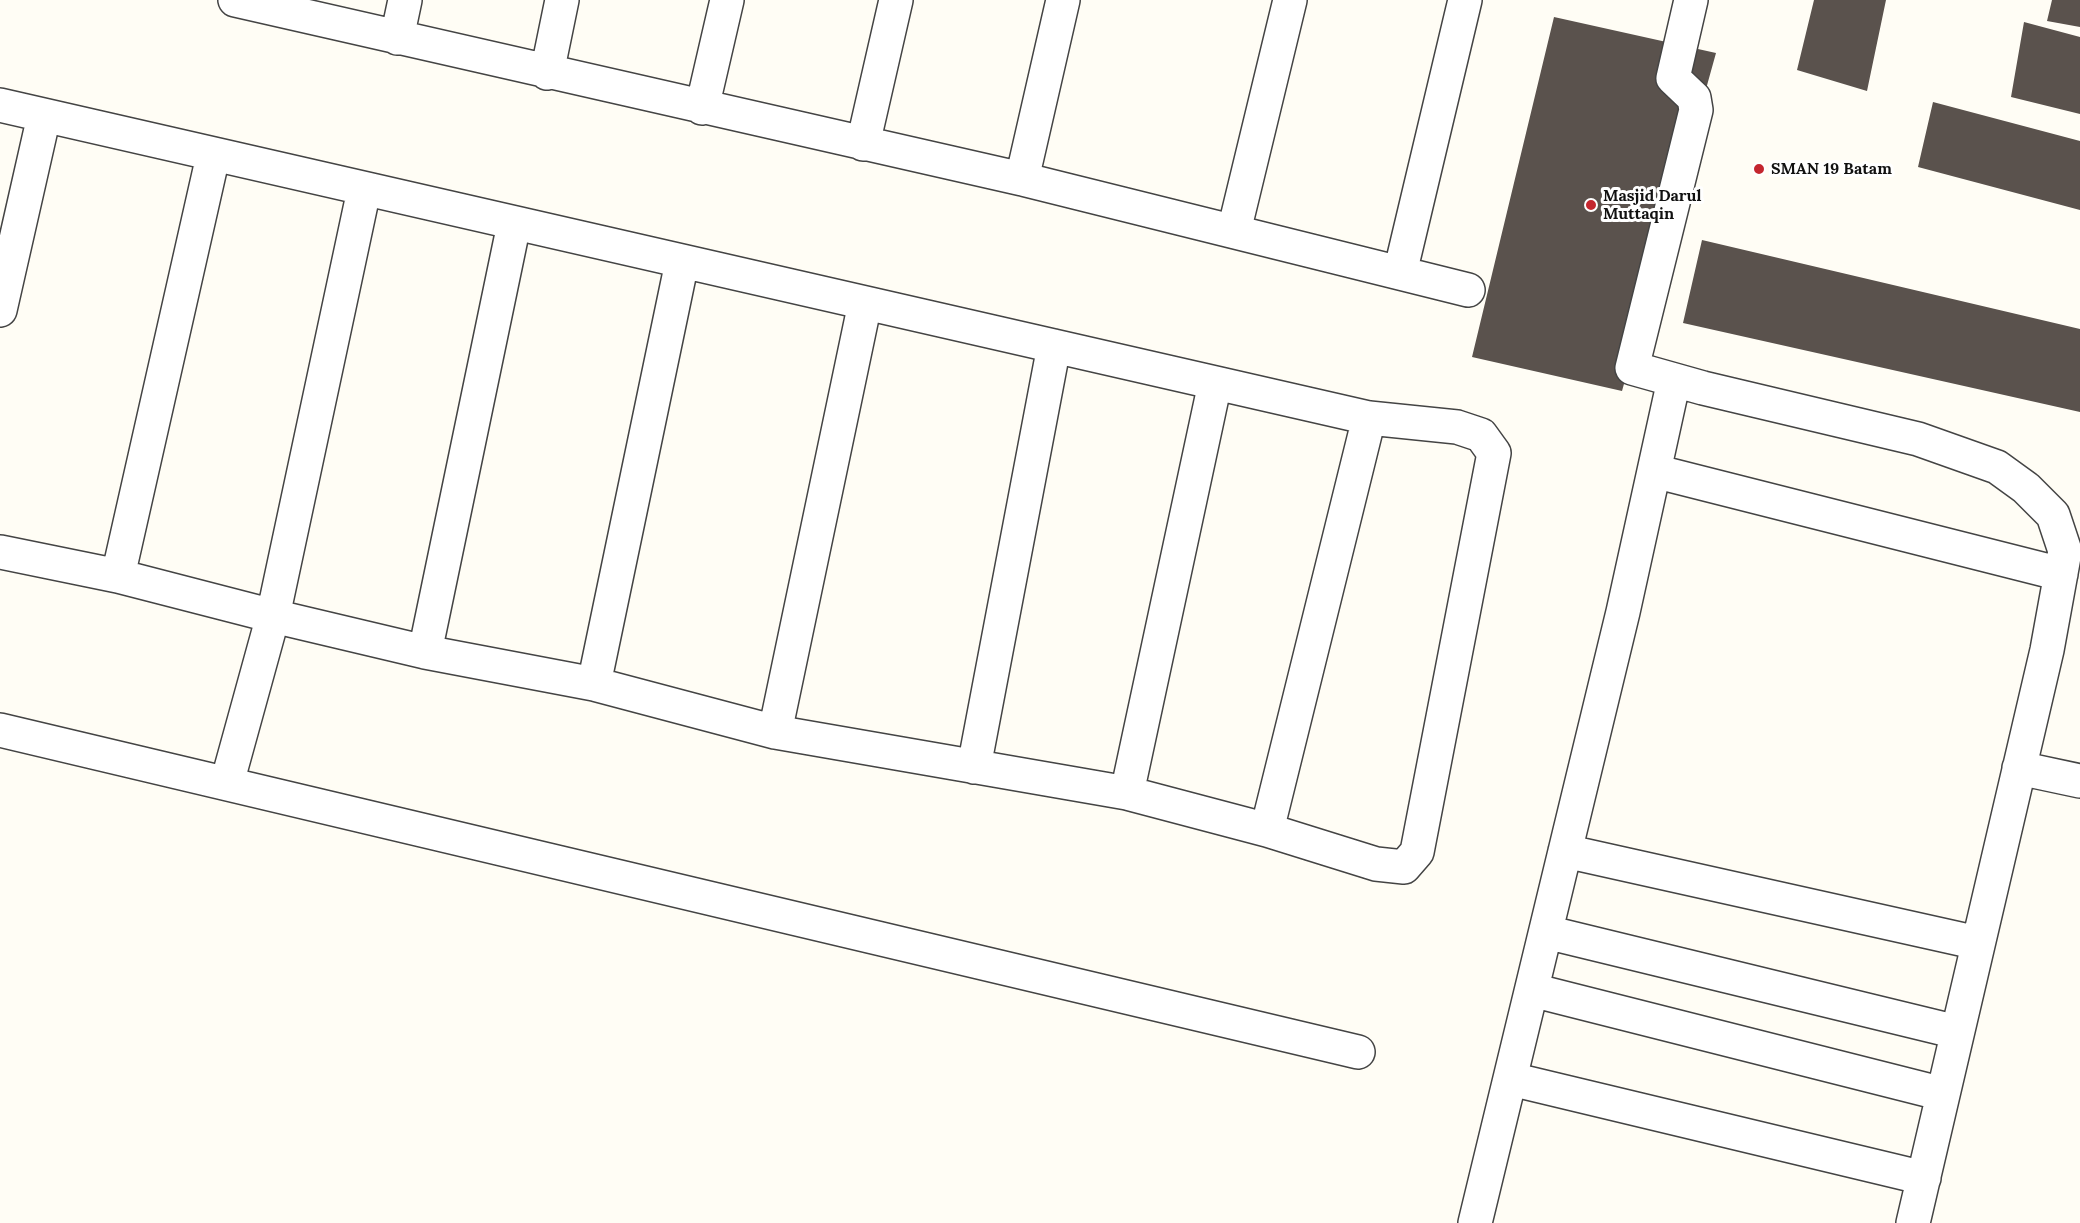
<!DOCTYPE html>
<style>
body{margin:0}
canvas{display:block;background:#fffdf5}
</style>
<canvas width="2080" height="1223"></canvas>
<script>
const ctx = document.querySelector('canvas').getContext('2d');
ctx.lineJoin = 'round';
function fillPath(path, color) { ctx.fillStyle = color; ctx.fill(path, 'evenodd'); }
function trace(path, color, width, dash) { ctx.strokeStyle = color; ctx.lineWidth = width; ctx.lineCap = dash ? 'butt' : 'round'; ctx.setLineDash(dash || []); ctx.stroke(path); }
function label(font, color, halo, rows, align = 'center') {
  ctx.font = font + ' Lora,serif'; ctx.lineWidth = 6; ctx.setLineDash([]); ctx.textBaseline = 'middle'; ctx.strokeStyle = halo; ctx.fillStyle = color; for (const [text, x, y, turn = 0] of rows) {
    ctx.save(); ctx.translate(x, y); ctx.rotate((+turn || 0) * Math.PI / 180); ctx.textAlign = isNaN(turn) ? turn : align; if (halo) ctx.strokeText(text, 0, 0); ctx.fillText(text, 0, 0); ctx.restore();
  }
}
const building = new Path2D(`
 M1814 0H1886L1867 91 1797 70Z
 M2052 0H2080V27L2047 21Z
 M1554 17 1716 53 1622 391 1472 357Z
 M2024 22 2080 37V114L2011 97Z
 M1933 102 2080 141V210L1918 167Z
 M1702 240 2080 329V412L1683 323Z`);
const minor = new Path2D(`
 M235 0 1022 179 1468 290
 M1691 0 1673 78 1694 98 1696 110 1632 368 1703 388 1918 439 1997 467 2026 488 2053 515 2065 551 2047 650 1913 1223
 M397 38 405 0
 M547 73 562 0
 M0 105 1369 418 1457 427 1481 435 1494 453 1417 852 1404 867 1376 864 1267 830 1127 793 775 732 594 684 425 652 273 616 118 576 0 552
 M702 108 727 0
 M863 144 896 0
 M1022 179 1063 0
 M1234 231 1290 0
 M1400 273 1465 0
 M0 310 44 116
 M1654 471 2061 574
 M118 576 213 156
 M425 652 514 224
 M594 684 682 262
 M0 730 1358 1052
 M775 732 865 303
 M974 767 1054 346
 M2019 768 2080 781
 M227 783 273 616 364 190
 M1127 793 1215 383
 M1267 830 1369 418
 M1565 851 1978 943
 M1546 932 1957 1032
 M1532 990 1943 1094
 M1511 1079 1924 1178
 M1475 1223 1623 612 1674 380`);
const markers = [
 [1759,169,6,"#c4262e"],
 [1591,205,6,"#c4262e"]
];
const poiNames = [
 ["SMAN 19 Batam",1771,169],
 ["Masjid Darul",1603,196],
 ["Muttaqin",1603,214]
];
fillPath(building, '#5a524d');
trace(minor, '#444', 36);
trace(minor, '#fff', 33);
for (const [x, y, r, color] of markers) { const dot = new Path2D(); dot.arc(x, y, r, 0, 2 * Math.PI); ctx.fillStyle = color; ctx.fill(dot); trace(dot, '#fff', 2); }
label('bold 16px', '#111', '#fff', poiNames, 'left');
</script>
